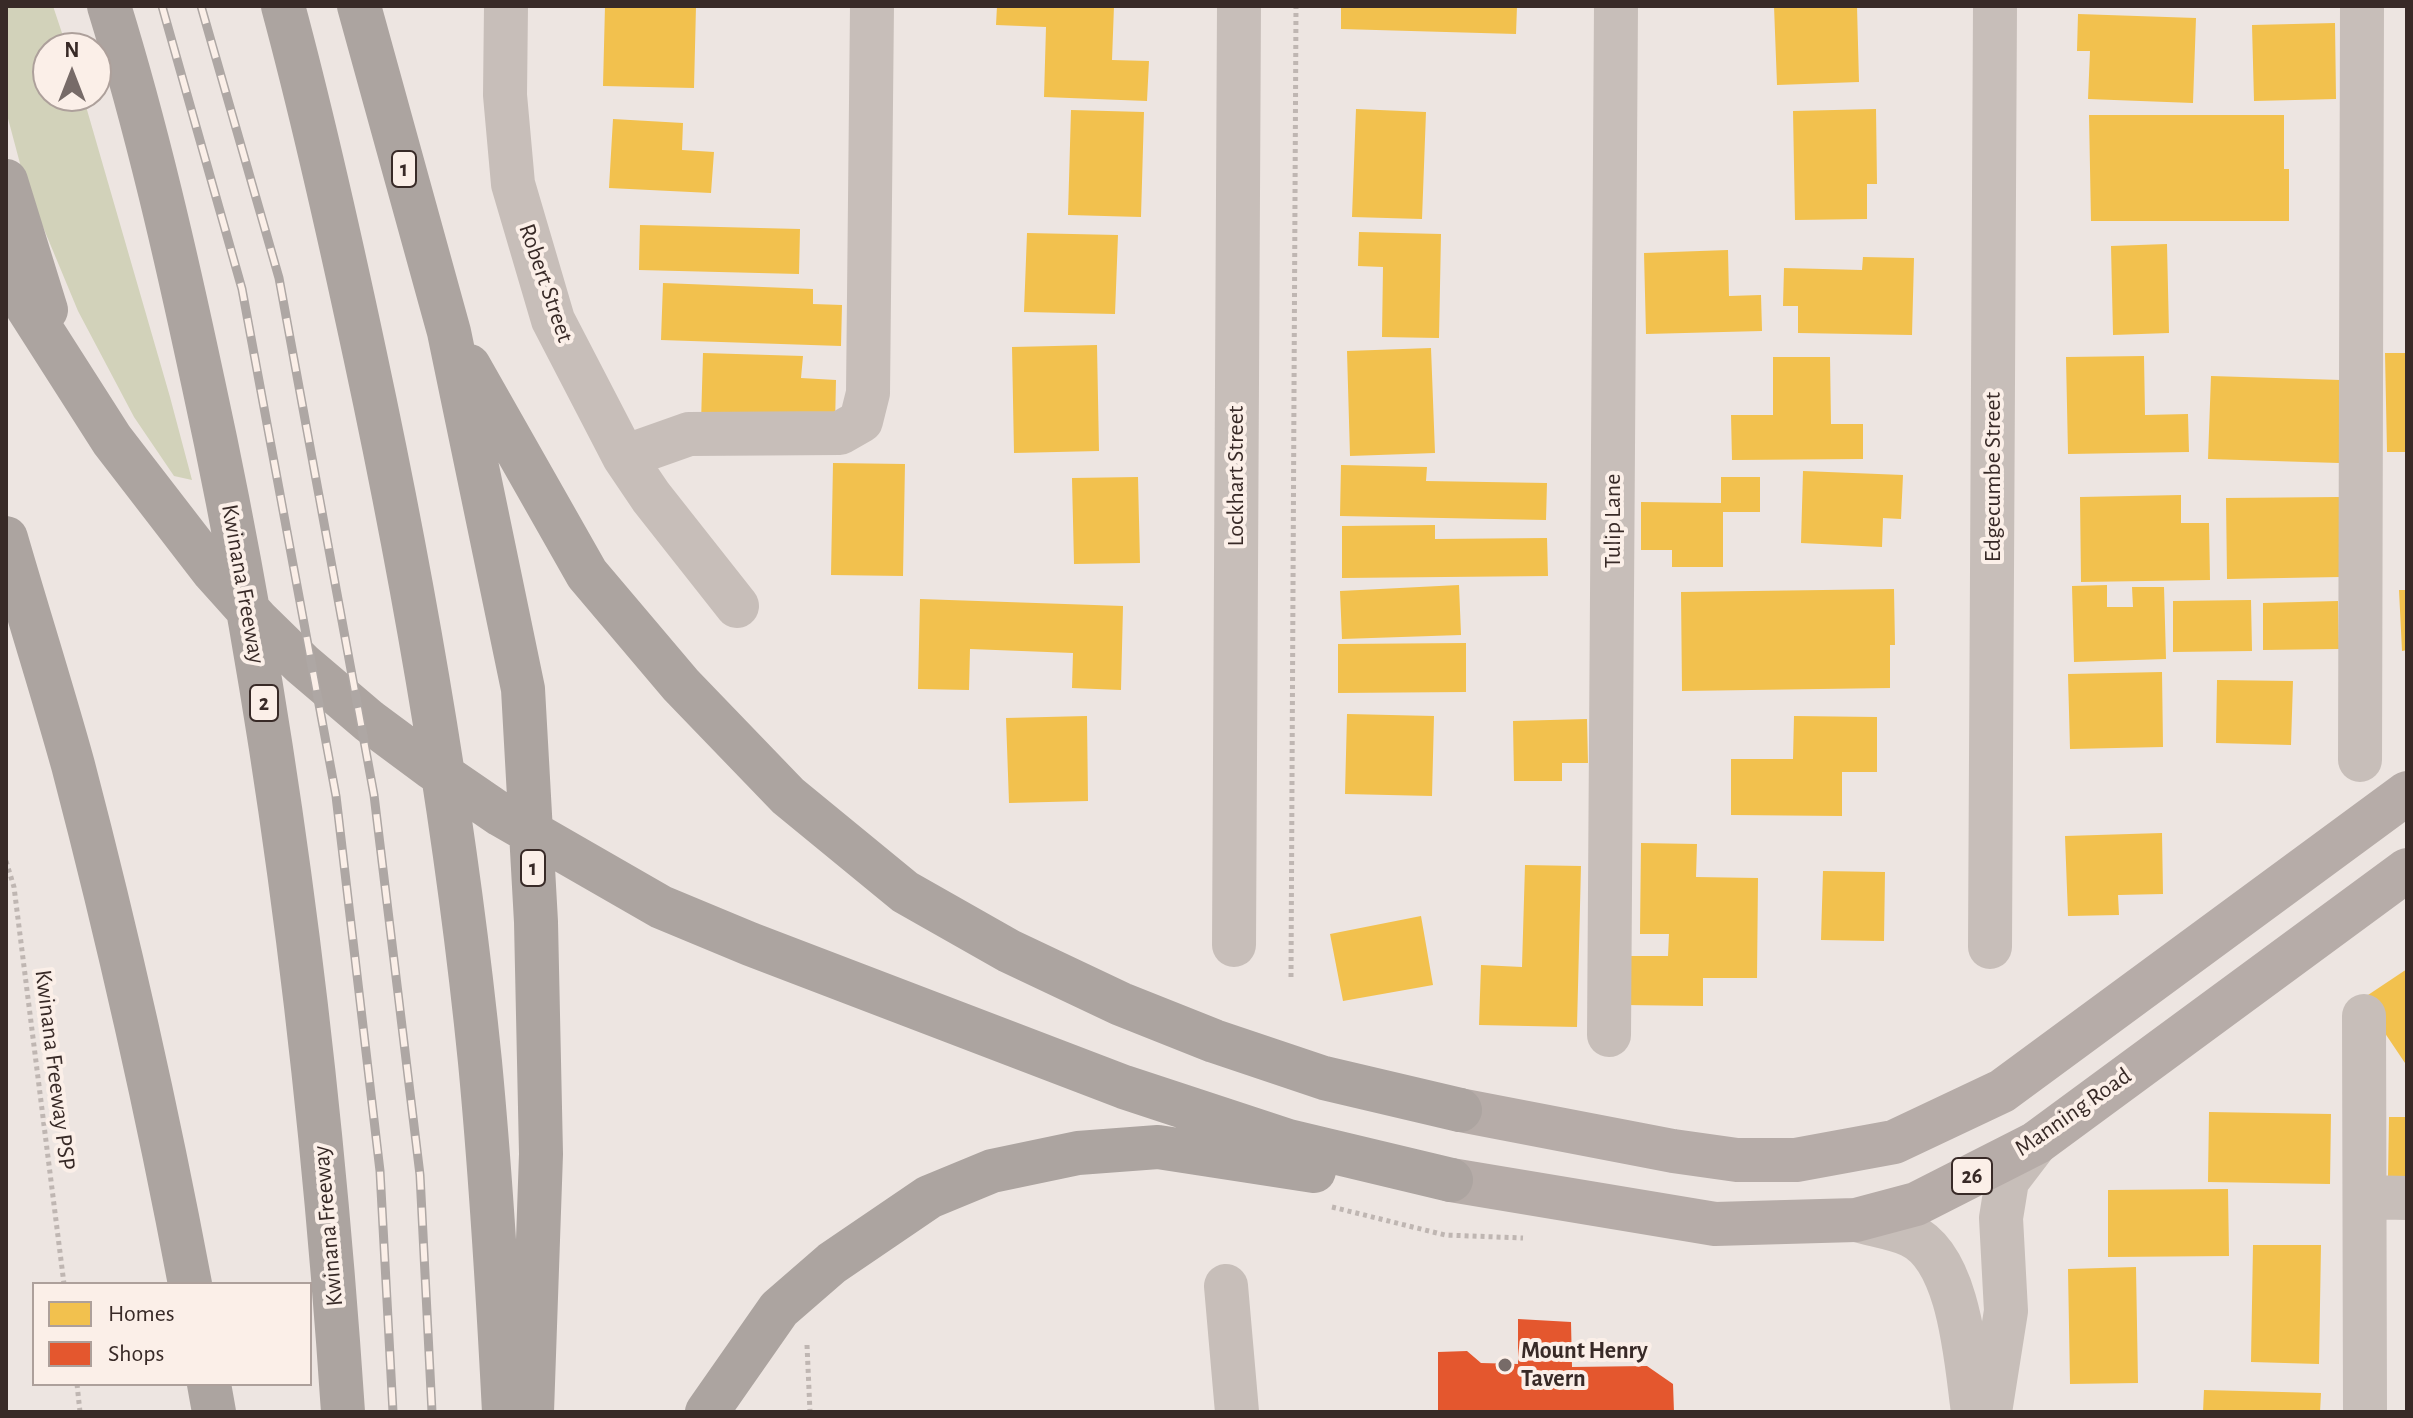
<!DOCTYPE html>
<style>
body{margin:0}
#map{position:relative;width:2413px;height:1418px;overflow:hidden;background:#ede5e1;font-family:"Alegreya Sans",sans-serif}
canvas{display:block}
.frame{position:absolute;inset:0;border:8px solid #382a27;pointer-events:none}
.legend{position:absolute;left:32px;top:1282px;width:280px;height:104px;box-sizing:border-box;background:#fbefe8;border:2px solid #ada09b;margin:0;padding:10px 14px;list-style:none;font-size:24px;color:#382a27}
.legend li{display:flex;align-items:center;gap:16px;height:40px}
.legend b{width:40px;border:2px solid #ada09b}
.north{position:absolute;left:32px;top:32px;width:80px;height:80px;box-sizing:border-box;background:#fbefe8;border:2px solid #ada09b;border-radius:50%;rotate:0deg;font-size:22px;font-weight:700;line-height:32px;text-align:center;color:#382a27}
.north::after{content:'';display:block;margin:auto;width:28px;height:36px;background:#776b68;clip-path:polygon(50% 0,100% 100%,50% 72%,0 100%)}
</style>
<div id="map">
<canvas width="2413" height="1418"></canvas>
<div class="frame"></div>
<ul class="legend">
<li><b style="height:22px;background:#f2c14e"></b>Homes</li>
<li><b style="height:22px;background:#e4572e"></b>Shops</li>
</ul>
<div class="north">N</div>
</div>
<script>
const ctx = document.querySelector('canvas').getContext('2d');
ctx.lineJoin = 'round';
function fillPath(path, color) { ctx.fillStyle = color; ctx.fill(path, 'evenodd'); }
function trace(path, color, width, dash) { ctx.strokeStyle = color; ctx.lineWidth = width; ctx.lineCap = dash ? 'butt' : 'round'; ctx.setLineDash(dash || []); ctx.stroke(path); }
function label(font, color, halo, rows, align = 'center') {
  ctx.font = font + ' "Alegreya Sans",sans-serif'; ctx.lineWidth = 8; ctx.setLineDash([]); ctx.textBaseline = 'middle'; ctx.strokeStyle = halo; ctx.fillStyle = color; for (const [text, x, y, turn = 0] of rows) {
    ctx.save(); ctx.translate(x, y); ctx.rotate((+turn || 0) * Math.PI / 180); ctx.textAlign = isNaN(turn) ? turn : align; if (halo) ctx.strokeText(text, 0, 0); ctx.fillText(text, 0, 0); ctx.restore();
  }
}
const green = new Path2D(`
 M6 6H53L67 48H48V96H83L170 397 192 480 174 476 134 417 78 311 26 186 6 111Z`);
const homes = new Path2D(`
 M605 6H696L694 88 603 86Z
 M997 6H1114L1112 60 1149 61 1147 101 1044 97 1046 27 996 25Z
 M1341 6H1517L1516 34 1341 29Z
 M1774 6H1857L1859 82 1777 85Z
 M2078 14 2196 18 2193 103 2088 99 2090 51H2077Z
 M2335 23 2336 99 2254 101 2252 25Z
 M1356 109 1426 112 1422 219 1352 217Z
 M1876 109 1877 184H1867V219L1795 220 1793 111Z
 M1071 110 1144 112 1141 217 1068 215Z
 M2089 115H2284V169H2289V221H2091Z
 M613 119 683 123 682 150 714 152 711 193 609 188Z
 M640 225 800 229 799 274 639 270Z
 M1359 232 1441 234 1439 338 1382 337 1383 267 1358 266Z
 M1027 233 1118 235 1115 314 1024 312Z
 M2167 244 2169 333 2113 335 2111 246Z
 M1728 250 1729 296 1761 295 1762 331 1646 334 1644 253Z
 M1863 257 1914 258 1912 335 1798 333V306H1783L1784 268 1862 270Z
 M663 283 813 289V304L842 305 841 346 661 340Z
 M1097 345 1099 451 1014 453 1012 347Z
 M1431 348 1435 453 1350 456 1347 351Z
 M703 353 803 356 801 378 836 380 835 426 701 423Z
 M2385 353H2407V452H2387Z
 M2144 356 2145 415 2188 414 2189 452 2068 454 2066 357Z
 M1773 357H1830L1831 424H1863V459L1732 460 1731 415H1773Z
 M2211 376 2341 380 2339 463 2208 459Z
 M833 463 905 464 903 576 831 575Z
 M1341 465 1427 467 1426 481 1547 483 1546 520 1340 516Z
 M1803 471 1903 475 1901 519 1883 518 1882 547 1801 543Z
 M1138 477 1140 563 1074 564 1072 478Z
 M1721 477H1760V512H1723V567H1672V550H1641V502L1721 503Z
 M2181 495V523H2209L2210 580 2081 582 2080 497Z
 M2339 497 2340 577 2227 579 2226 498Z
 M1435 525V539L1547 538 1548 576 1342 578V526Z
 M1459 585 1461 635 1342 639 1340 591Z
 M2107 585V607H2133L2132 587H2164L2166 659 2074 662 2072 586Z
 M1894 589 1895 645H1890V688L1682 691 1681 592Z
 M2399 590H2407V650L2402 651Z
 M920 599 1123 606 1121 690 1072 688 1073 653 970 649 969 690 918 689Z
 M2251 600 2252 651 2173 652V601Z
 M2338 601 2339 649 2263 650V603Z
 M1466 643V692L1338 693V644Z
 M2162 672 2163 747 2070 749 2068 674Z
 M2217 680 2293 681 2291 745 2216 743Z
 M1347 714 1434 716 1432 796 1345 794Z
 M1087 716 1088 801 1009 803 1006 718Z
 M1794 716 1877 717V772H1842V816L1731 815V759H1793Z
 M1587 719 1588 763H1562V781H1514L1513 721Z
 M2162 833 2163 894 2118 895 2119 915 2068 916 2065 836Z
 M1641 843 1697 844 1696 877 1758 878 1757 978H1703V1006L1624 1005 1625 956H1668L1669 934H1640Z
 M1525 865 1581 866 1577 1027 1479 1025 1481 965 1522 967Z
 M1823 871 1885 872 1884 941 1821 940Z
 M1421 916 1433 985 1343 1001 1330 934Z
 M2407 969V1061L2405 1063 2362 999Z
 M2209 1112 2331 1114 2330 1184 2208 1182Z
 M2389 1117H2407V1177H2388Z
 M2228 1189 2229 1256 2108 1257V1190Z
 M2253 1245H2321L2319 1364 2251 1362Z
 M2136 1267 2138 1383 2070 1384 2068 1269Z
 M2204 1390 2321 1393 2320 1412H2203Z`);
const shops = new Path2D(`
 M1518 1319 1571 1322 1572 1367 1647 1366 1673 1384 1674 1412H1438V1352L1467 1351 1481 1363 1518 1364Z`);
const path = new Path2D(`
 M6 861 14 887 64 1284
 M1291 977 1296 6
 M1332 1207 1445 1235 1523 1238
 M807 1345 810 1412
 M77 1384 80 1412`);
const minor = new Path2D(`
 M506 6 505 95 513 184 553 320 624 457 651 497 737 606
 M624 457 689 434 840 433 861 421 868 393 872 6
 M2360 760 2362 6
 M1234 945 1239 6
 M1990 947 1995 6
 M2364 1016 2365 1412
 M1609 1035 1616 6
 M2365 1197 2407 1198
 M1856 1220C1873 1225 1894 1228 1910 1235 1961 1258 1966 1364 1973 1412
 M1226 1286 1237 1412
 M1990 1412 2006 1311 2001 1218 2007 1181 2036 1143`);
const major = new Path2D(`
 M1460 1110 1673 1151 1737 1160H1796L1894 1142 2002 1091 2407 793
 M1451 1180 1715 1224 1856 1220 1916 1204 2036 1143 2407 870`);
const highway = new Path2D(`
 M109 6C147 129 176 256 203 382 277 721 320 1066 343 1412
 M283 6C314 121 340 238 365 355 415 588 456 824 480 1062 491 1178 498 1295 504 1412
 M359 6 449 332 523 689 536 922 541 1154 532 1412
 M6 181 46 310
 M6 274 112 440 213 571 257 620 302 664 369 721 431 767 501 815 661 907 750 944 1124 1087 1288 1141 1451 1180
 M469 366 587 574 681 685 788 796 905 892 1009 951 1121 1004 1214 1041 1324 1078 1460 1110
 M6 538C28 614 52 689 73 765 118 937 157 1109 190 1284
 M209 1384 214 1412
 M707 1412 779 1309 832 1263 929 1197 992 1171 1078 1153 1158 1147 1314 1171`);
const rail = new Path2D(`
 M162 6 242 289 336 796 380 1171 393 1412
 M201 6 279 278 374 795 420 1175 432 1412`);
const markers = [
 [1505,1365,8,"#776b68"]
];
const shields = [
 [404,169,24],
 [264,703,28],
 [533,868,24],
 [1972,1176,40]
];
const shieldNames = [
 ["1",404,169],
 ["2",264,703],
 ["1",533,868],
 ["26",1972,1176]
];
const streetNames = [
 ["Robert Street",546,283,71],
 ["Lockhart Street",1236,476,-90],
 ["Edgecumbe Street",1993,477,-90],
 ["Tulip Lane",1613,521,-90],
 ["Kwinana Freeway",243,584,80],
 ["Kwinana Freeway PSP",55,1070,83],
 ["Manning Road",2073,1112,-35],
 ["Kwinana Freeway",328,1226,-95]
];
const poiNames = [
 ["Mount Henry",1521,1351],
 ["Tavern",1521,1379]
];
fillPath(green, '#d2d2ba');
fillPath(homes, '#f2c14e');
fillPath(shops, '#e4572e');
trace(path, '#bfb6b2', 5, [4, 4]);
trace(minor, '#c7beb9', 44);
trace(major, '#b6aca8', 44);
trace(highway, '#aca4a0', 44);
trace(rail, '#aea7a4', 9);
trace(rail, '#fbefe8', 6, [18]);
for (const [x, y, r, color] of markers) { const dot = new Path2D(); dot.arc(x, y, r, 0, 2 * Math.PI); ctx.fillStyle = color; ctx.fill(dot); trace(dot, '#fbefe8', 3); }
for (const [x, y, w] of shields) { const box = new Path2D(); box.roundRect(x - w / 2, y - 18, w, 36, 6); ctx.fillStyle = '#fbefe8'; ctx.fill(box); trace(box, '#382a27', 2); }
label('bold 22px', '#382a27', null, shieldNames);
label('24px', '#382a27', '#fbefe8', streetNames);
label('bold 24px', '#382a27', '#fbefe8', poiNames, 'left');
</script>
